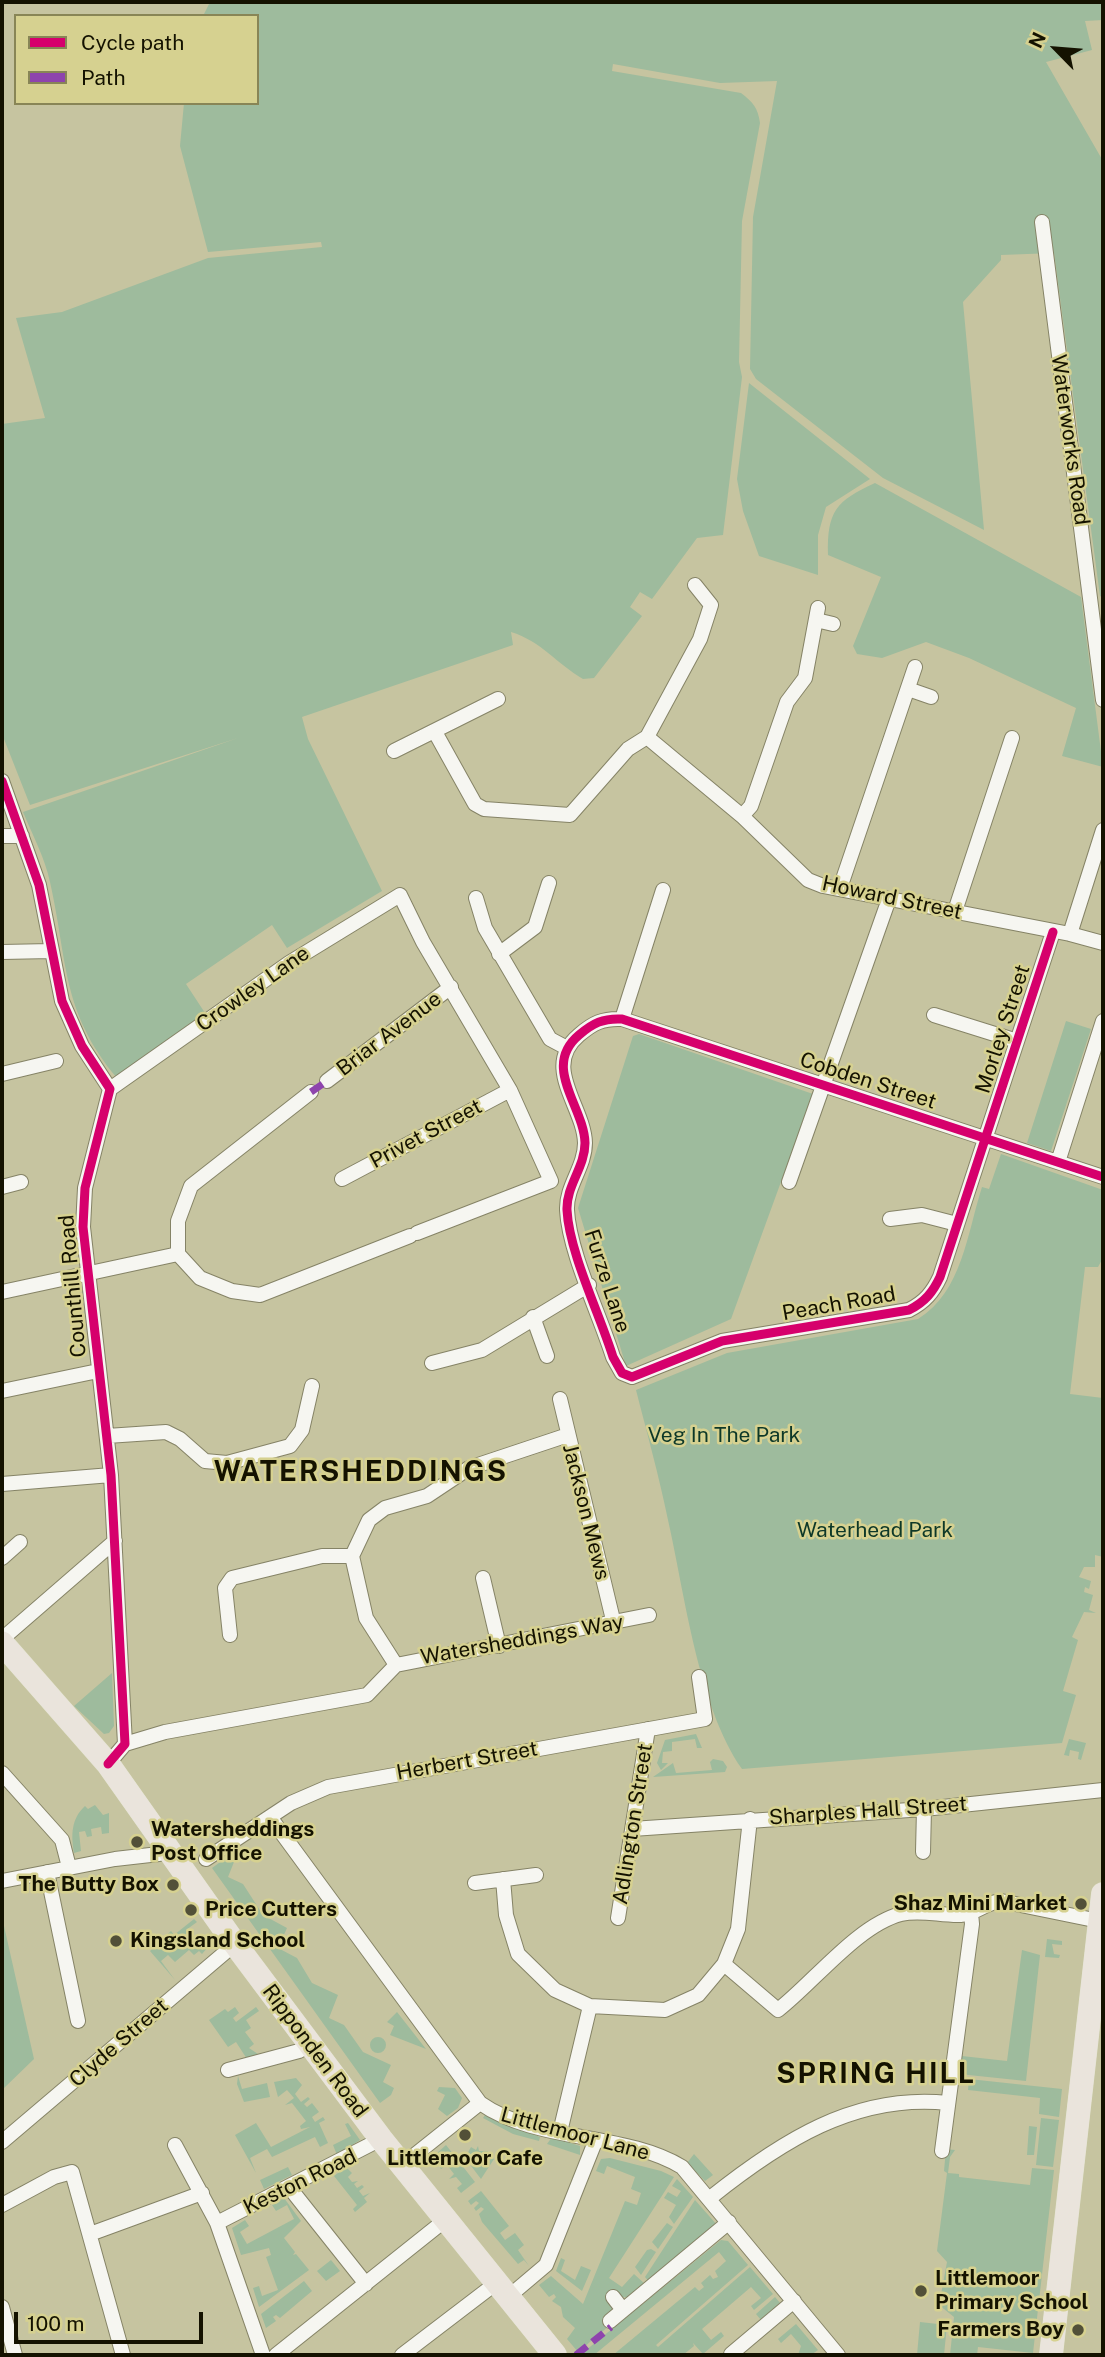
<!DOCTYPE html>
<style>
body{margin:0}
#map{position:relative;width:1105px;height:2357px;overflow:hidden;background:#c6c4a0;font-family:"Public Sans",sans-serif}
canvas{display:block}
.frame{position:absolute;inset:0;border:4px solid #141200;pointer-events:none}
.legend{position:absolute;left:14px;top:14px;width:245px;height:91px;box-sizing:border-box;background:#d6d190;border:2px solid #888556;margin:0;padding:9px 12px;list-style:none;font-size:21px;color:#141200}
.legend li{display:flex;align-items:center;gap:14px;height:35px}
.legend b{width:35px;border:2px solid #888556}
.north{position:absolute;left:1021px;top:14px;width:70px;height:70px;-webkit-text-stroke:5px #d6d190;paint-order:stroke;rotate:295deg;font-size:19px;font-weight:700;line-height:28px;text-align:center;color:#141200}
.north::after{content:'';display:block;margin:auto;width:24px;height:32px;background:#141200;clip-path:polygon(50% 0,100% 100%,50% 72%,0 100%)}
.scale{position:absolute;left:14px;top:2312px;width:189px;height:32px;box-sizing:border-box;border:4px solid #141200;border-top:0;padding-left:9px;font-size:21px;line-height:24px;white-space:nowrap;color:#141200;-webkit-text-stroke:5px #d6d190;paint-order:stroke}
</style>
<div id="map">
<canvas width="1105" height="2357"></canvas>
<div class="frame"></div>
<ul class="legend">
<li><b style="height:9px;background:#d6006c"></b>Cycle path</li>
<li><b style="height:9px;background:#8e44ad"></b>Path</li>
</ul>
<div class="north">N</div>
<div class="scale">100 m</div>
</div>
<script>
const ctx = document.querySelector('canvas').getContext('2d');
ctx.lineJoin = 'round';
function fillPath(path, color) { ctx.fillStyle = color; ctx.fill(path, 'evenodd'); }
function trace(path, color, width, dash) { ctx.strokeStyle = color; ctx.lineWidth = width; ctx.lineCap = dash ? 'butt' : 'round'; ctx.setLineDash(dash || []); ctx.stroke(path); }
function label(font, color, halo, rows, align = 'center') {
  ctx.font = font + ' "Public Sans",sans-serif'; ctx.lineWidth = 5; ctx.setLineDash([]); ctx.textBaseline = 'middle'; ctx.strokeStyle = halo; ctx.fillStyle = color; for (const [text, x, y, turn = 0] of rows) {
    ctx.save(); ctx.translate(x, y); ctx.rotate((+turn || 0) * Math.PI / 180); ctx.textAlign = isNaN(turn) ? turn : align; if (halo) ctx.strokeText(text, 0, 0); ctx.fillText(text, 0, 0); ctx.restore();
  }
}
const green = new Path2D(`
 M210 2H1103V20L1085 21 1092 50 1046 62 1103 161V598L1100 596 1054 253 1001 255V260L963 302 984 530 883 478 756 379 750 369 753 217 777 81 720 83 613 64 612 71 741 93C753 102 758 108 760 123L742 221 739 362 742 377 723 535 697 538 652 599 640 592 630 607 642 616 594 678 583 679C557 664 541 641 511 632L513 645 302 717 308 739 382 891 287 948 272 925 186 984 205 1013 117 1078C61 1011 68 962 50 882 45 858 32 834 23 812L238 738 30 805 2 734V424L45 418 16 318 62 312 208 258 322 247 321 242 208 252 180 146 184 103H257V16H203Z
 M749 383 870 479 826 507 818 535V575L759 556 743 511 737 479Z
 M875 483 1081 597 1103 767 1062 756 1076 708 969 658 926 642 882 658 857 654 853 646 881 577 828 555C827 511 836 501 875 483Z
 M1066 1021 1091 1029 1051 1151 1027 1143Z
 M639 1034 813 1094 731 1319 626 1366 578 1208 633 1036Z
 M1001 1154 1103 1190V1258L1098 1267H1085L1070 1394 1103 1398V1557L1095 1555V1567H1084L1079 1577 1091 1581 1089 1589 1085 1587 1084 1592 1093 1595 1089 1610 1096 1613 1084 1612 1072 1637 1078 1640 1063 1691 1076 1695 1062 1743 742 1769C698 1706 685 1595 668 1520 659 1476 647 1433 636 1390L727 1353 918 1319C962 1292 967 1234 982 1187L989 1189Z
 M112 1673 114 1726 109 1733 104 1734 74 1706Z
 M696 1734 702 1748H697L695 1739 672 1742V1751L663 1752 662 1763H668L661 1770 657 1763 665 1740Z
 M1069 1739 1086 1743 1081 1760 1078 1759 1079 1752 1070 1750 1069 1756 1064 1755Z
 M713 1759 723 1761 727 1767 725 1772 653 1777 673 1763 676 1773 712 1770 710 1762Z
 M95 1805 103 1815 109 1813V1833L102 1834 101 1827 91 1829 92 1836 87 1837 85 1831 79 1832 81 1851 74 1853C71 1835 71 1819 85 1806L88 1809Z
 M230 1855 236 1857 228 1877 243 1884 263 1915 287 1928 278 1948 297 1958 312 1983 338 1995 329 2018 344 2025 363 2052 391 2065 383 2082 394 2088 391 2095 380 2103 212 1868Z
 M2 1917 34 2059 2 2090Z
 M194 1919 197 1922 186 1930 202 1950 212 1943 207 1936 210 1933 215 1939 202 1954 199 1951 194 1955 189 1950 175 1962 168 1955 161 1961 175 1980 150 1951 171 1931 174 1935Z
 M1047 1939 1062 1941V1945L1052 1944 1054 1954 1060 1955 1059 1958 1045 1957Z
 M1022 1950 1040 1955 1026 2081 959 2074 962 2056 1007 2061Z
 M235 2007 239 2013 233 2018 236 2022 256 2007 259 2011 246 2020 251 2028 245 2032 254 2044 249 2048 258 2054 247 2059 236 2042 228 2047 209 2020 225 2009 228 2012Z
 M397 2012 426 2049 390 2035 394 2026 387 2022Z
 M370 2045a8 8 0 1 1 16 0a8 8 0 1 1-16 0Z
 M238 2076 242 2089 267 2083 270 2097 244 2102 237 2084Z
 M296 2078 302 2085 295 2094 301 2102 308 2097 310 2099 304 2104 307 2107 312 2103 319 2112 312 2117 315 2122 323 2117 325 2120 319 2123 328 2143 320 2147 315 2137 272 2157 267 2149 250 2158 256 2173 235 2135 256 2123 271 2147 310 2127 301 2129 300 2126 306 2121 292 2103 285 2105 294 2098 287 2090 278 2097 274 2082Z
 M969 2079 1062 2089 1059 2117 1039 2114 1040 2098 968 2090Z
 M439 2087 455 2088 462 2098 458 2108 447 2116 438 2109 445 2095 437 2091Z
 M485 2115 540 2137 539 2141 513 2134 483 2118Z
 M1041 2118 1059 2120 1053 2167 1036 2165Z
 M348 2123 360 2140 337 2155 333 2145 351 2136 345 2124Z
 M1029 2126 1037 2127 1034 2155H1027Z
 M552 2137 580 2146V2155L547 2144Z
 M446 2145 475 2182 461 2193 457 2188 462 2184 456 2177 449 2179 454 2174 447 2165 441 2169 437 2163 442 2159 437 2153Z
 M478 2146 479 2151H488L486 2155 494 2159 481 2179 465 2158 471 2147 476 2150Z
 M946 2149 955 2150 950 2157 948 2173 959 2174V2177L1030 2185 1032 2168 1054 2170 1033 2353 978 2347 977 2355H950L954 2317 939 2305 947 2262 937 2251 947 2173 944 2171Z
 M694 2154 713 2175 705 2181 687 2163Z
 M610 2158 661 2171 674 2177 609 2278 622 2287 634 2274 646 2285 629 2298 618 2296 609 2326 578 2352 567 2339 575 2328 563 2317 561 2307 552 2301 556 2297 554 2294 549 2297 539 2285 551 2276 583 2304 625 2201 637 2205 641 2193 631 2189 635 2177 607 2166 604 2174 596 2171 601 2159Z
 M288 2167 292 2175 264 2189 260 2180Z
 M346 2167 352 2173 348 2177 352 2182 358 2181 354 2184 357 2188 362 2185 364 2187 359 2191 363 2196 370 2193 364 2198 367 2202 355 2212 353 2209 357 2205 334 2176Z
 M677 2179 693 2197 674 2224 669 2217 676 2205 664 2198 668 2192 677 2197 681 2191 672 2186Z
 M481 2191 509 2226 500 2233 505 2240 515 2233 524 2245 518 2250 529 2266 524 2260 518 2264 482 2222 479 2214 484 2209 481 2207 476 2211 474 2208 479 2203 476 2201 471 2205 468 2201Z
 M284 2198 301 2221 284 2238 295 2252 293 2255 296 2254 309 2270 259 2307 253 2288 259 2286 262 2296 278 2290 266 2257 271 2255 269 2248 241 2255 232 2228 245 2220 249 2226 240 2232 247 2244 294 2219 287 2205 276 2211 272 2205Z
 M695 2200 717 2225 650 2283 645 2277Z
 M667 2223 673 2227 658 2249 652 2242Z
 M721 2240 728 2241 748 2265 656 2345 658 2347 750 2267 773 2294 754 2310 751 2306 761 2298 751 2287 702 2329 711 2340 721 2332 724 2336 703 2354 693 2343 694 2346 683 2355H613L695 2287 699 2291 704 2287 701 2283 710 2275 713 2279 718 2277 715 2271 726 2261 719 2252 594 2355H580Z
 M651 2249 656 2252 641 2275 635 2267 647 2250Z
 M561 2258 565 2260 561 2271 575 2280 581 2266 591 2270 582 2291 556 2271Z
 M331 2260 340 2271 326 2281 317 2271Z
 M304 2281 312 2291 280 2318 276 2315 273 2317 276 2321 266 2328 261 2314Z
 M775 2297 781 2304 761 2320 756 2314Z
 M920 2322 947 2325 944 2355H917Z
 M796 2324 818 2350 811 2355H798L801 2346 791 2334 781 2343 778 2339Z`);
const street = new Path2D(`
 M1042 222 1103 700
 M816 620 833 624
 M908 689 931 697
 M435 732 475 804 484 809 570 815 628 749 647 737 700 639 711 605 695 585
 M647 737 742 816 808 880 823 886 1070 934 1103 943
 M394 751 498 699
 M2 781 39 885 62 1001 82 1046 110 1089 85 1188 83 1227 111 1475 125 1744 108 1764
 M742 816 751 806 787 702 805 678 818 608
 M2 836H22
 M840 888 915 667
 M476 898 485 928 550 1039 567 1048
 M955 911 1012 738
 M1053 932C1015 1047 978 1161 940 1277 933 1292 925 1302 909 1310L722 1341 632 1377 622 1373 613 1357C600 1315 569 1252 567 1210 566 1186 585 1167 585 1143 584 1106 541 1067 579 1035 593 1023 603 1018 622 1019L1103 1177
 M1070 934 1103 830
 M2 952 51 951
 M499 954 535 927 549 883
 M934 1015 1017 1041
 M622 1019 663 890
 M2 1074 56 1061
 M327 1081 451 987
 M110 1089 289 963 400 895 423 942 510 1090 551 1181 417 1233
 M1058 1162 1103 1021
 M342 1179 510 1090
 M789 1182 889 899
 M2 1187 21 1182
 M890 1219 922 1215 957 1224
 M178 1254 200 1278 232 1291 260 1295 410 1236
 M178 1254V1221L191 1186 311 1092
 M2 1292 178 1254
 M533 1317 547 1356
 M432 1363 482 1350 589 1285
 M2 1391 98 1371
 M560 1399 614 1624
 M107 1436 166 1432 180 1439 205 1461 227 1463 290 1446 302 1430 312 1386
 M2 1484 111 1475
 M2 1558 20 1542
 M483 1578 499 1646
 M230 1635 225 1588 232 1578 322 1556H352
 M2 1639 115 1541
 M396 1665 366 1618 352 1556 369 1520 385 1508 427 1496 469 1468 568 1435
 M396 1665 649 1615
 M125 1744 165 1732 367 1695 396 1665
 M2 1773 62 1840 69 1867
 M270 1817 480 2103C537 2143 625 2132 682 2167L838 2355
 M632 1829 924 1809 1103 1790
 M923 1852 924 1809
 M206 1859 291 1803 328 1787 705 1719 699 1677
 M47 1872 78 2021
 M503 1879 506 1915 518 1954 555 1990 590 2006 665 2010 698 1995 724 1964 738 1929 750 1819
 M2 1881 115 1859 159 1854 167 1848
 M475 1883 536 1875
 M618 1918 648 1729
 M724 1964 778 2010C814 1982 858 1925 901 1914 921 1909 941 1916 961 1915 976 1914 986 1902 1001 1901L1099 1921
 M228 2070 299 2051 310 2044
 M560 2132 590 2006
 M2 2142 235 1944
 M175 2145 217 2223 263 2355
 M942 2151 972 1924 971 1913
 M401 2166 480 2103
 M289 2187 366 2284
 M710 2198C780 2142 855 2093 948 2103
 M2 2205 54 2177 72 2172 123 2355
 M217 2223 381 2139
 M90 2234 202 2193
 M613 2297 623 2310
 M507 2298 546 2265 595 2142
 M2 2307 15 2355
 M610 2321 729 2222
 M731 2354 794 2301
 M276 2355 444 2221
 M402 2355 495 2284`);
const primary = new Path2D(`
 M2 1643 108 1764 235 1944 381 2139 555 2355
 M1051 2355 1103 1894`);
const quiet = new Path2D(`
 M311 1092 327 1081
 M576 2355 611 2327`);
const cycleway = new Path2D(`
 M2 781 39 885 62 1001 82 1046 110 1089 85 1188 83 1227 111 1475 125 1744 108 1764
 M1053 932C1015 1047 978 1161 940 1277 933 1292 925 1302 909 1310L722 1341 632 1377 622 1373 613 1357C600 1315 569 1252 567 1210 566 1186 585 1167 585 1143 584 1106 541 1067 579 1035 593 1023 603 1018 622 1019L1103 1177`);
const markers = [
 [137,1842,7,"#525038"],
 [173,1885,7,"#525038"],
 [1081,1904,7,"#525038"],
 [191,1910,7,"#525038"],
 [116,1941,7,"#525038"],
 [465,2135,7,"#525038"],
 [921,2291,7,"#525038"],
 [1078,2330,7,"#525038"]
];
const streetNames = [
 ["Waterworks Road",1070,440,82],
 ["Howard Street",892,898,12],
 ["Crowley Lane",253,989,-35],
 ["Morley Street",1003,1029,-72],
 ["Briar Avenue",389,1034,-37],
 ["Cobden Street",868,1081,18],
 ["Privet Street",426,1134,-28],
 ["Furze Lane",607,1281,72],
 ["Counthill Road",73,1286,-95],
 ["Peach Road",839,1304,-10],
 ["Jackson Mews",586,1512,76],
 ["Watersheddings Way",522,1640,-10],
 ["Herbert Street",467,1761,-10],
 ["Sharples Hall Street",868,1811,-4],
 ["Adlington Street",633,1824,-81],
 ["Clyde Street",119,2043,-41],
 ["Ripponden Road",315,2051,53],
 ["Littlemoor Lane",575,2134,15],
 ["Keston Road",300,2182,-26]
];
const parkNames = [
 ["Veg In The Park",724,1436],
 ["Waterhead Park",875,1531]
];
const poiNames = [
 ["Watersheddings",151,1830],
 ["Post Office",151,1854],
 ["The Butty Box",159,1885,"right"],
 ["Shaz Mini Market",1067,1904,"right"],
 ["Price Cutters",205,1910],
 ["Kingsland School",130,1941],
 ["Littlemoor Cafe",465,2159,"center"],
 ["Littlemoor",935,2279],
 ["Primary School",935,2303],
 ["Farmers Boy",1064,2330,"right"]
];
const districtNames = [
 ["WATERSHEDDINGS",361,1472],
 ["SPRING HILL",876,2074]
];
fillPath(green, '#9ebb9d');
trace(street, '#858366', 16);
trace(primary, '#e5e4d4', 24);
trace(street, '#f6f6f1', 14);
trace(primary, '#eae4dc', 23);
trace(quiet, '#8e44ad', 7, [14, 7]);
trace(cycleway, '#d6006c', 9);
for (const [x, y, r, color] of markers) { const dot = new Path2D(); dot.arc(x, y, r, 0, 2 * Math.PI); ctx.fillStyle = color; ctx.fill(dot); trace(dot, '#d6d190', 2.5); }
label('21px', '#141200', '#d6d190', streetNames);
label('21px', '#0d3828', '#d6d190', parkNames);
label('bold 21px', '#141200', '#d6d190', poiNames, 'left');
ctx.letterSpacing = '2px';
label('bold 28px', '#141200', '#d6d190', districtNames);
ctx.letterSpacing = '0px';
</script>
